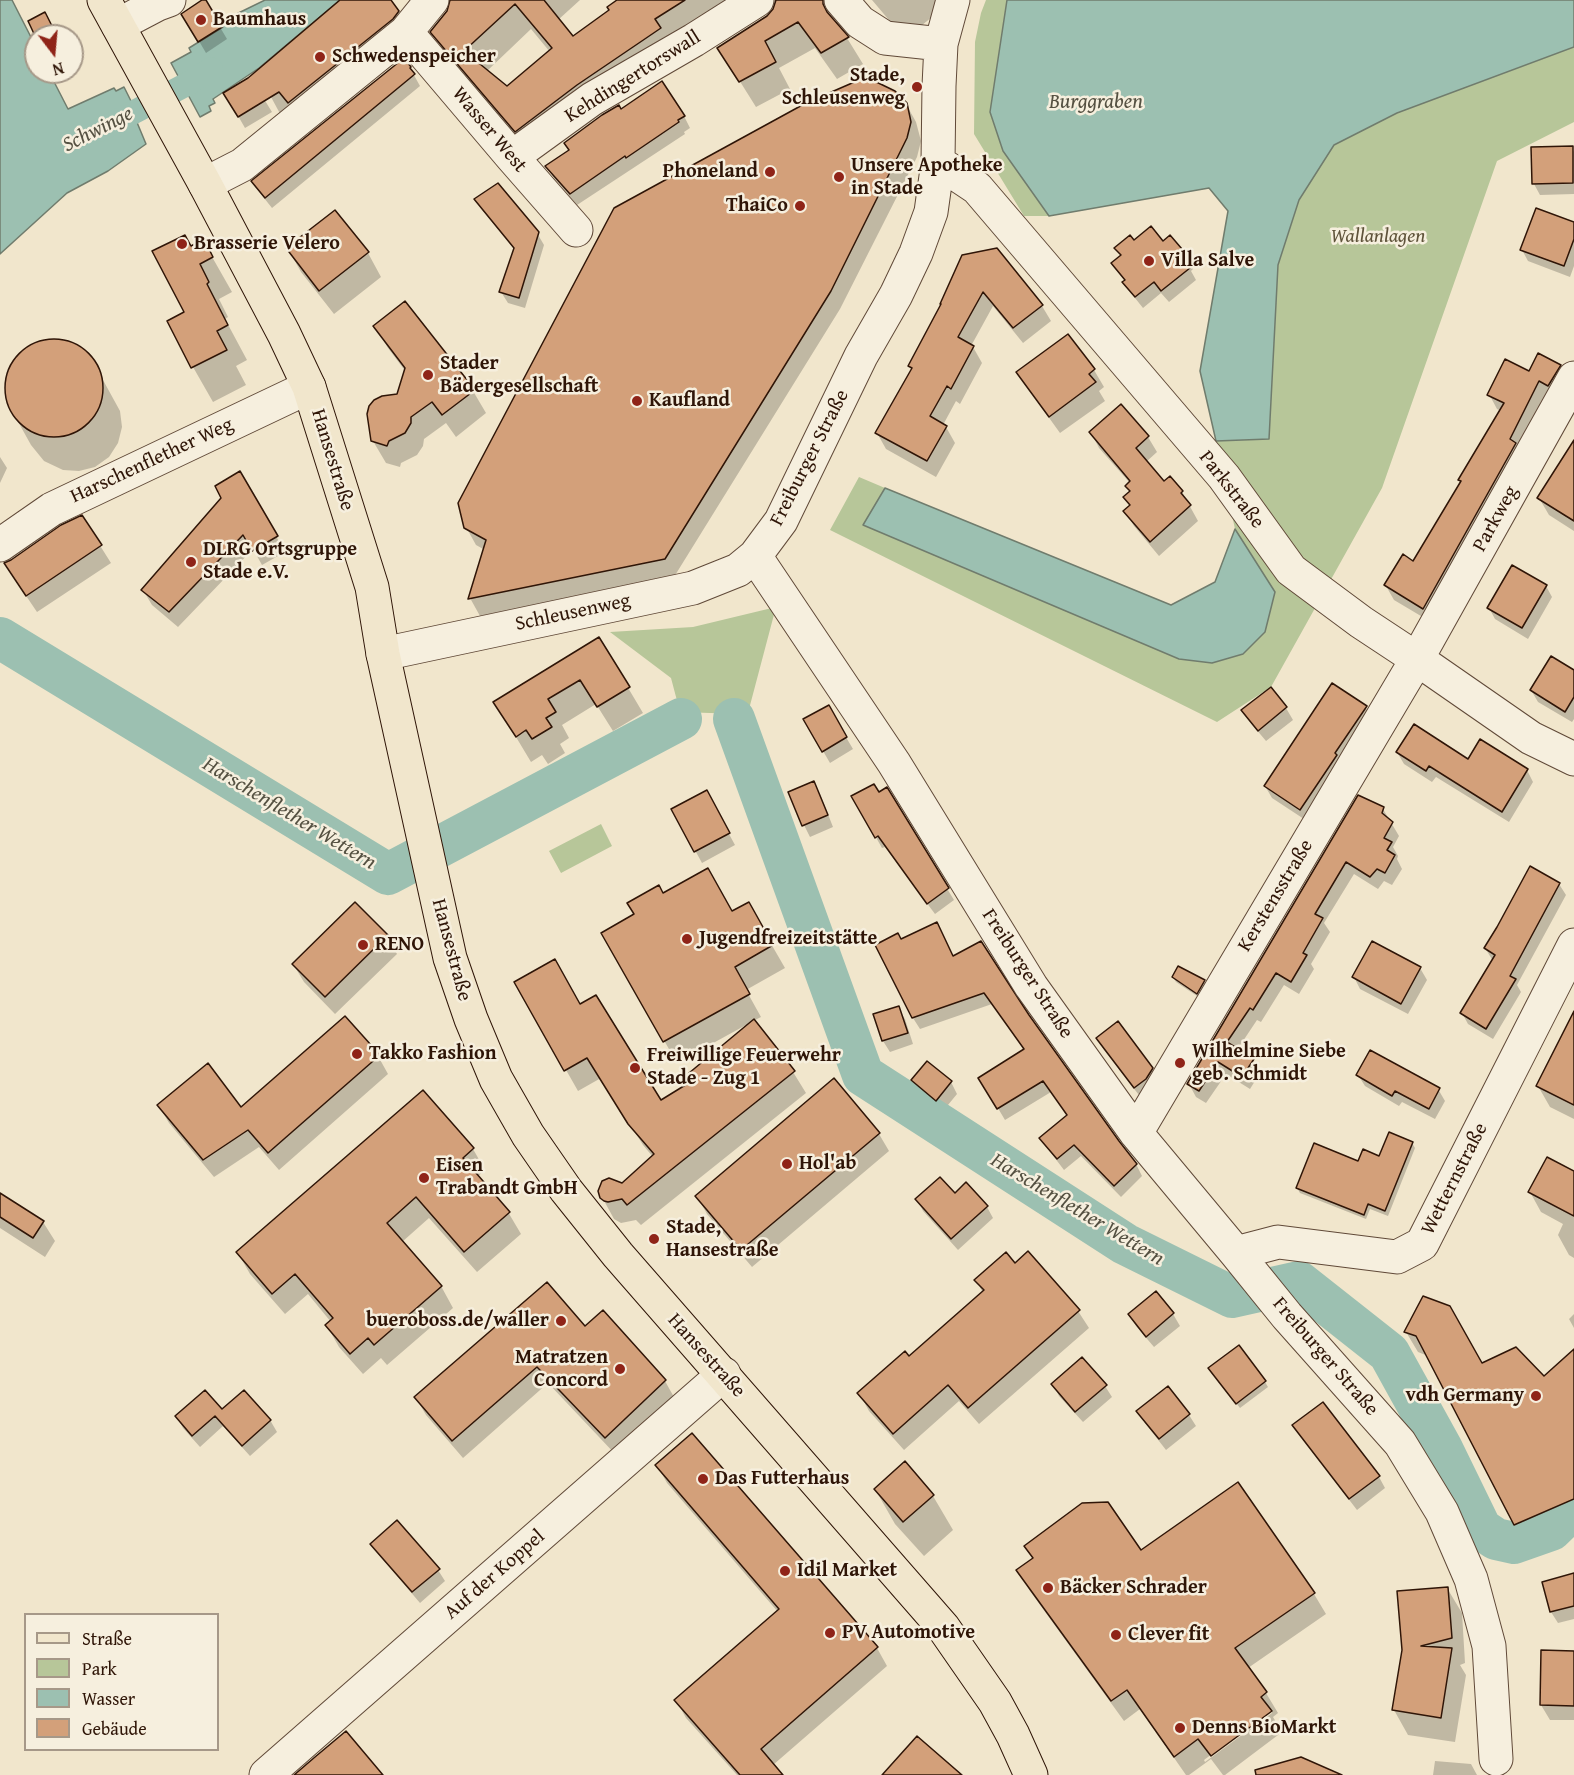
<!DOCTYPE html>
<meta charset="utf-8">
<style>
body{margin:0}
#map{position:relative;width:1574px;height:1775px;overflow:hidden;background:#f1e6cc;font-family:"Gentium Book Plus",serif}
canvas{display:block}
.legend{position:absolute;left:24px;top:1613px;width:195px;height:138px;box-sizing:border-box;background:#f6efde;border:2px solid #a69888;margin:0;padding:8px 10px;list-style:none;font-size:18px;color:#2f1507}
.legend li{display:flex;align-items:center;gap:12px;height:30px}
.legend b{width:30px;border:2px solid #a69888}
.north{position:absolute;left:24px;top:24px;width:60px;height:60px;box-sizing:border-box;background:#f6efde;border:2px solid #a69888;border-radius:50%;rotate:164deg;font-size:16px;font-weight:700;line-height:24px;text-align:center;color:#2f1507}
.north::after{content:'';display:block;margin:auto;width:21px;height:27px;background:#8f2418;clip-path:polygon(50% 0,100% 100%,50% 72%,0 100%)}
</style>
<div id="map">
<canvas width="1574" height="1775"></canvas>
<ul class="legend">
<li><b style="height:8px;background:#f1e6cc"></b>Straße</li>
<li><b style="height:16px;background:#b7c699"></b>Park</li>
<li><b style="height:16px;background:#9cc0b1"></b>Wasser</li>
<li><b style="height:16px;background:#d3a07a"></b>Gebäude</li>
</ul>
<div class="north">N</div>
</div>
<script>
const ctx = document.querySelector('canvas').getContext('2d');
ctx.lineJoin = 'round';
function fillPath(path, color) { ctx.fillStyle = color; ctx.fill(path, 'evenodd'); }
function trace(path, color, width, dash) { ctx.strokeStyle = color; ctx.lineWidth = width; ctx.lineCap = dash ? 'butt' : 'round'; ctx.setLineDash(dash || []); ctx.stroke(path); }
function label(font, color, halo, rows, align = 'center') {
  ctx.font = font + ' "Gentium Book Plus",serif'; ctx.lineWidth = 5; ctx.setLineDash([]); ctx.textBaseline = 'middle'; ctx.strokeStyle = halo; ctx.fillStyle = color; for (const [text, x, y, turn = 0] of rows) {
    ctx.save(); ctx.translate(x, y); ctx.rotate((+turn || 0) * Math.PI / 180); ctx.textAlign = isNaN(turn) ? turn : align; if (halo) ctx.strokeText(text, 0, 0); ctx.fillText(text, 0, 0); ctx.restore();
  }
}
const green = new Path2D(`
 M986 0H1007L990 112 1003 151 1049 216H1024L974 134 975 42 981 13Z
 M1574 47V122L1497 161 1382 488 1271 687 1217 722 830 530 859 477 885 488 863 525 1179 659 1275 592 1235 529 1216 441 1269 439 1278 265 1299 200 1334 145 1397 113Z
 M776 607 744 728 740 714 680 712 671 678 610 632 693 627Z
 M601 824 612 846 561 873 549 851Z`);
const water = new Path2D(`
 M0 0H12L36 47V72H49L68 109 114 88 116 91 124 87 132 103 124 108 132 122 136 120 146 144 108 171 67 193 0 254Z
 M265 0H340L259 68 213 99 215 103 209 106 211 111 200 117 171 63 191 52 189 48 223 27 220 22Z
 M1007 0H1574V47L1397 113 1334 145 1299 200 1278 265 1269 439 1216 441 1200 371 1228 211 1209 188 1049 216 1003 151 990 112Z
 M885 488 1171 605 1215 582 1235 529 1275 592 1265 632 1243 654 1212 663 1179 659 863 525Z`);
const shadow = new Path2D(`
 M204 0 227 39 206 53 183 14Z
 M343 0H388L398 12 412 35 284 121 271 97 262 68Z
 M452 0H580L558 20 573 38 611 11 619 0H822L836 25 847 38 863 64 837 79 815 48 779 68 790 89 756 107 719 48 768 17 776 8H772L708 36 531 157 448 59 432 32 448 13ZM531 29 550 52 507 88 487 71Z
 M872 0H947L943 8 905 39Z
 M410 68 420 86 272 208 260 193 253 182Z
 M251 78 272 112 245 128 225 93Z
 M906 104 916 122 921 141 917 157 840 309 674 577 480 616 470 598 485 550 476 545 466 527Z
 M621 111 684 116 690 128 684 132 685 134 577 205 554 178 547 167 570 151Z
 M1572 148 1574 152V194L1540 195 1534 184Z
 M476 200 537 233 544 245 525 308 508 303 501 292 515 250 483 211Z
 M335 212 368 253 381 277 334 314 301 272 288 249Z
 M1574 223V266L1570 277 1528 261 1522 250Z
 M203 241 232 292 219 299 228 317 225 319 247 360 236 366 246 385 213 402 193 367 186 313 191 247Z
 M1163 243 1187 257 1193 269 1191 271 1196 280 1169 302 1161 293 1143 308 1131 293 1125 281 1113 263 1121 257 1116 248Z
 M963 256 1042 306 1051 321 1023 343 993 306 971 346 973 347 982 363 960 404 956 401 943 425 946 427 955 443 936 477 886 449 877 433 912 370 910 366 943 305Z
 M375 326 473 391 486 413 456 437 446 423 424 439 423 446 417 455 401 463 400 467 386 463 373 441 398 396 406 372 388 348Z
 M57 340 73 345 87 354 92 360 120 411 122 427 118 443 109 457 95 467 79 471 63 470 44 461 31 445 11 409 6 393V385L10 369 19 355 33 345 40 342Z
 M1560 366 1568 380 1431 622 1394 600 1386 586 1414 563 1501 411 1497 409 1489 394 1529 373Z
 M1094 370 1104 387 1099 391 1105 401 1060 433 1029 390 1018 373Z
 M1121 406 1148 437 1157 452 1146 462 1164 483 1170 478 1182 492 1198 521 1159 556 1134 526 1125 511 1130 507 1125 497 1130 493 1127 486 1130 483 1099 448 1091 432Z
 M1574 443V531L1549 515 1539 498Z
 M0 457 7 468 0 483Z
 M240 473 285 552 262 565 253 549 178 627 152 605 143 590 223 498Z
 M82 517 111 563 37 612 16 581Z
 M1546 586 1552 597 1528 639 1495 619 1489 608Z
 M599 639 643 713 613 731 596 704 562 725 569 738 560 744 565 753 548 764 542 755 531 762 510 727Z
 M1574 671V719L1572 722 1538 702 1531 690Z
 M1271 689 1286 708 1293 720 1266 741 1250 722 1243 711Z
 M828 707 853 749 830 763 805 720Z
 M1365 707 1372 718 1307 821 1272 798 1265 786Z
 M1397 752 1469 761 1527 770 1533 782 1509 822 1436 777 1432 782 1404 764Z
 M813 783 820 794 833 827 810 837 804 825Z
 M886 789 954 900 935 914 885 847 882 848 853 797 878 794Z
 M706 792 735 845 702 863 673 810Z
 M1383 809 1399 836 1393 847 1398 856 1397 859 1402 869 1392 885 1384 881 1378 889 1354 874 1324 923 1330 932 1311 964 1314 969 1299 994 1284 985 1261 1022 1257 1020 1237 1050 1252 1060 1260 1073 1250 1089 1226 1074 1206 1103 1196 1097 1189 1084Z
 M1559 884 1566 895 1517 985 1521 992 1493 1039 1468 1024 1462 1013 1493 961 1485 948Z
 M663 895 732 913 748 904 785 968 746 990 761 1017 753 1021 793 1072 806 1093 641 1225 636 1220 621 1223 614 1219 602 1197 599 1187 601 1184H622L653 1157 643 1145 601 1078 578 1091 516 982 580 1006 660 1102 689 1085 747 1026 746 1025 677 1063 603 934 636 915Z
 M355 904 387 936 397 954 335 1014 304 982 293 964Z
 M937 924 954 958 1027 1016 1136 1164 1142 1176 1121 1197 1081 1156 1064 1170 1048 1149 1041 1138 1068 1116 1051 1092 1005 1120 980 1078 1025 1050 992 1004 920 1029 913 1018 901 941Z
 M1420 968 1427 980 1408 1014 1360 989 1354 977Z
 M1173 977 1204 981 1207 986 1200 998 1176 982Z
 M898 1008 905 1019 913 1044 890 1052 883 1041 875 1015Z
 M1574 1022V1119L1550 1107 1538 1086Z
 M1098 1039 1152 1068 1158 1080 1142 1099 1104 1050Z
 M378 1056 388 1074 279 1170 259 1147 214 1177 169 1123 159 1106 241 1109Z
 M1358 1075 1438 1089 1445 1101 1435 1119 1402 1102 1399 1106 1365 1086Z
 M913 1080 951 1082 957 1094 943 1111 919 1092Z
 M879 1134 889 1151 752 1267 707 1214 697 1196Z
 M1412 1143 1415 1148 1388 1216 1370 1209 1366 1219 1300 1193 1297 1188 1380 1158Z
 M473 1149 485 1170 477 1177 508 1212 521 1234 477 1272 429 1218 402 1242 441 1286 453 1308 387 1365 381 1358 363 1374 339 1347 327 1326 331 1322 308 1294 285 1314 250 1274 238 1253Z
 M1574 1173V1258L1569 1255 1558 1235 1563 1224 1541 1212 1530 1192Z
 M0 1195 43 1222 55 1241 45 1257 0 1228Z
 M955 1195 987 1207 993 1218 958 1250 923 1211 917 1199Z
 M1014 1265 1078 1311 1089 1328 979 1424 959 1401 904 1450 869 1411 859 1393 909 1358 983 1293 976 1280Z
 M1155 1293 1173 1314 1180 1326 1154 1347 1136 1326 1129 1315Z
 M1423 1298 1482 1365 1544 1378 1574 1351V1521L1569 1526 1527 1544 1428 1356 1418 1352 1406 1332Z
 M1574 1314V1328L1569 1319Z
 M585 1328 665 1381 675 1399 616 1455 548 1383 463 1458 426 1415 416 1398Z
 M1213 1374 1265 1382 1268 1387 1240 1408Z
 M1053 1384 1105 1386 1112 1397 1083 1422 1059 1396Z
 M1323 1404 1379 1477 1385 1488 1357 1510 1301 1437 1294 1426Z
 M222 1412 270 1420 277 1432 250 1456 223 1426 200 1447 183 1428 177 1417Z
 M1138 1412 1189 1415 1196 1426 1166 1450 1145 1423Z
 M692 1435 877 1648 887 1666 773 1765 781 1775H737L686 1718 676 1700 778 1612 667 1483 657 1465Z
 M875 1489 933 1496 953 1530 924 1556 895 1524Z
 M372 1544 438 1570 445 1581 420 1603 379 1555Z
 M1141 1552 1314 1594 1326 1614 1248 1668 1266 1693 1278 1713 1273 1717 1282 1732 1225 1775H1223L1211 1759 1189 1775H1186L1140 1709 1124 1721 1030 1591 1018 1570ZM1272 1709V1713L1205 1762 1204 1760Z
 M1574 1578V1619L1558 1623 1551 1612 1544 1583Z
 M1447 1588 1462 1613 1465 1663 1460 1665 1466 1675 1455 1742 1408 1735 1394 1710 1403 1654Z
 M1574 1652V1720H1550L1541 1705Z
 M1435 1761 1471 1764 1477 1775H1433Z`);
const canal = new Path2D(`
 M100 130 191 82 211 69`);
const river = new Path2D(`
 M0 638 388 874 681 719
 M734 719 863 1075 1125 1244 1232 1297 1299 1282 1389 1353 1442 1449 1481 1529 1496 1539 1514 1543 1551 1530 1574 1508`);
const building = new Path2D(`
 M202 0H206L222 27 198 42 181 14Z
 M340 0H391L399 11 393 19 288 103 279 92 238 117 223 93 248 78Z
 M450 0H544L573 36 609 10 607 7 617 0H685L655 19 661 28 577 85 515 132 430 32 447 11ZM515 4 552 48 507 86 464 51Z
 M776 0H823V4L827 12 849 37 821 53 798 22 765 41 776 62 739 82 717 48 767 16 773 9Z
 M45 12 55 32 46 36H36V38L28 21Z
 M404 58 411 67 410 68 415 74 265 198 251 181Z
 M866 77 895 91 907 103 911 122 907 138 831 291 665 559 468 599 486 540 464 528 458 503 614 208 806 103Z
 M662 81 685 116 678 120 679 122 626 158 625 156 570 194 545 166 569 150 564 143 602 115 619 105 621 109Z
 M1573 146V183L1532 184 1531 147Z
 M498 183 539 232 519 298 499 292 514 248 474 199Z
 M1536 208 1574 222V239L1564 266 1520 250Z
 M335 210 369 252 319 291 286 248Z
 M1151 226 1163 241 1170 235 1188 256 1184 260 1190 268 1161 291 1154 282 1135 297 1122 282 1125 280 1111 263 1121 255 1114 248 1130 235 1134 240Z
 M185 235 191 246 204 239 213 257 200 264 209 282 207 284 228 325 217 331 227 350 191 368 167 321 184 312 152 251Z
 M997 248 1043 305 1013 328 983 292 958 337 974 346 951 389 947 386 930 416 947 426 927 461 875 433 912 368 908 366 941 304H940L962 255Z
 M405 301 475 390 442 415 432 402 411 417V423L405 433 389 441 387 446 371 441 367 414 369 406 374 400 382 396 397 394 405 368 373 326Z
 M1068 334 1095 369 1089 374 1096 382 1049 417 1016 372Z
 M5 388a49 49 0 1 1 98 0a49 49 0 1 1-98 0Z
 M1538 353 1561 365 1548 386 1539 381 1510 439 1516 443 1423 609 1384 585 1403 554 1413 561 1461 481 1458 480 1504 403 1487 395 1505 359 1529 371Z
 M1121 404 1149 436 1136 448 1164 481 1170 476 1183 491 1181 493 1191 505 1150 542 1123 511 1130 505 1123 497 1130 491 1125 486 1130 481 1089 432Z
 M1574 440V521L1537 498Z
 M240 471 278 536 252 551 243 535 169 612 141 590 221 498 215 486Z
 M82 515 102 545 26 596 4 563 11 560 61 525Z
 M1512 565 1547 585 1522 628 1487 608Z
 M599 637 630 687 597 707 580 680 548 699 556 712 546 718 552 727 532 739 526 730 516 737 493 702Z
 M1551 656 1574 670V697L1565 712 1530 690Z
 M1332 683 1367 706 1335 753 1337 755 1300 810 1264 786Z
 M1271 687 1287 707 1258 731 1241 710Z
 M829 705 847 737 822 752 803 719Z
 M1414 724 1468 759 1480 739 1528 769 1502 812 1429 766 1426 771 1396 752Z
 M814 781 828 815 802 826 788 792Z
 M874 784 879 792 887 787 949 888 927 904 878 836 875 838 851 796Z
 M707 790 730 833 694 852 671 809Z
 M1358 795 1384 807 1382 813 1393 822 1384 838 1392 842 1387 850 1395 855 1385 873 1377 869 1370 877 1346 862 1315 914 1323 918 1303 953 1307 955 1291 982 1276 973 1253 1010 1250 1008 1227 1042 1254 1059 1242 1077 1218 1062 1199 1091 1187 1084Z
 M1530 866 1560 883 1510 976 1516 979 1486 1029 1460 1013 1495 955 1484 948 1497 927Z
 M708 868 732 911 749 902 773 945 735 967 750 994 663 1042 601 933 634 914 627 903 659 885 663 893Z
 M355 902 388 935 325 997 292 964Z
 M937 922 953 956 981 941 1029 1015 1119 1141 1137 1164 1114 1186 1074 1145 1057 1159 1039 1138 1067 1115 1043 1081 997 1109 978 1078 1024 1049 984 993 912 1018 875 945 898 933 901 939Z
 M1372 941 1421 967 1401 1004 1352 977Z
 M555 959 580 1004 596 995 661 1100 687 1084 683 1078 754 1019 795 1071 627 1205 622 1199 608 1202 604 1201 600 1198 598 1191 602 1181 609 1178 622 1183 654 1154 628 1124 587 1058 564 1071 514 982Z
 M1178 966 1205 980 1197 994 1172 977Z
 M899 1006 908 1033 882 1041 873 1014Z
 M1574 1011V1105L1536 1086Z
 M345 1016 380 1055 268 1153 248 1130 203 1160 157 1105 208 1063 241 1107Z
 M1118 1021 1153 1068 1146 1079 1134 1088 1096 1038Z
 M1370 1050 1440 1088 1429 1109 1395 1091 1392 1096 1356 1075Z
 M927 1061 952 1081 936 1101 911 1080Z
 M834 1078 880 1133 741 1250 695 1196Z
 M423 1090 474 1148 463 1158 510 1212 464 1252 416 1197 387 1223 442 1286 374 1345 368 1338 350 1354 325 1325 333 1318 295 1274 272 1294 236 1252Z
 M1389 1132 1413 1142 1385 1211 1368 1204 1364 1215 1296 1188 1314 1143 1358 1161 1363 1149 1379 1156Z
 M1547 1157 1574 1171V1216L1528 1192Z
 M940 1177 955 1193 966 1182 988 1206 951 1239 915 1199Z
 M0 1193 44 1221 33 1238 0 1217Z
 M1028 1251 1080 1310 968 1408 948 1385 893 1434 857 1393 905 1351 909 1356 984 1290 974 1280 1006 1252 1015 1263Z
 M547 1282 585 1326 603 1310 666 1380 605 1438 537 1367 452 1441 414 1397Z
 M1156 1291 1174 1313 1146 1337 1128 1314Z
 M1423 1296 1450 1306 1482 1363 1516 1347 1544 1376 1574 1349V1499L1514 1525 1416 1336 1404 1332Z
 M1239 1345 1266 1381 1236 1404 1208 1368Z
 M1082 1357 1107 1385 1075 1412 1051 1384Z
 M1168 1386 1190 1414 1159 1439 1136 1411Z
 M205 1390 222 1409 244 1390 271 1420 242 1446 215 1416 192 1436 175 1416Z
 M1323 1402 1380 1476 1349 1499 1292 1425Z
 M692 1433 878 1647 761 1749 783 1775H740L674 1700 779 1609 655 1465Z
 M905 1461 934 1495 903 1522 874 1489Z
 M1238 1482 1315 1593 1235 1648 1267 1692 1261 1697 1272 1711 1211 1756 1198 1739 1174 1757 1127 1690 1111 1701 1016 1570 1033 1558 1024 1546 1082 1503 1108 1502 1141 1550Z
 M397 1520 440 1569 412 1592 370 1544Z
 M1574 1573V1606L1550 1612 1542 1582Z
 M1448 1587 1452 1638 1421 1646 1452 1648 1441 1718 1392 1710 1402 1650 1397 1591Z
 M1541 1650 1574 1651V1706L1540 1705Z
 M346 1731 383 1775H294L315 1757Z
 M917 1736 962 1775H882Z
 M1301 1757 1342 1775H1256L1255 1770Z`);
const minor = new Path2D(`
 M841 0 860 22 885 38 941 44
 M118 25 158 4 169 0
 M406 32 512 157 576 230
 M512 157 592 99 694 40 757 0
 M938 162 977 188 1224 477 1291 570 1361 622 1417 659 1531 738 1574 759
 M205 184 242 165 406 32 432 0
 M0 545 52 509 309 387
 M755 556 894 763 1031 986 1136 1133 1236 1253 1287 1316 1400 1443 1442 1512 1471 1579 1489 1646 1496 1759
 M383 654 693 588 738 570 755 556 781 521 861 356 896 295 916 253 931 212 938 162 939 86 941 44 953 0
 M1136 1133 1417 659 1574 378
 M1236 1253 1278 1242 1397 1257 1422 1244 1574 945
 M266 1775 724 1374`);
const major = new Path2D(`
 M104 0 205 184 284 334 309 387 372 587 383 654 450 958 471 1019 496 1079 528 1135 566 1190 618 1255 943 1627 995 1702 1013 1735 1031 1775`);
const markers = [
 [201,20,6,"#8f2418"],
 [320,57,6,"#8f2418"],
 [917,87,6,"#8f2418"],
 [770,172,6,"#8f2418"],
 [839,177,6,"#8f2418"],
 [800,206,6,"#8f2418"],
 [182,244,6,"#8f2418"],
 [1149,261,6,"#8f2418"],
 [428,375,6,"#8f2418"],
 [637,401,6,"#8f2418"],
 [191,562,6,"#8f2418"],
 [687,939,6,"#8f2418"],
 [363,945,6,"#8f2418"],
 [357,1054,6,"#8f2418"],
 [1180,1063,6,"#8f2418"],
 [635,1068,6,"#8f2418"],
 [787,1164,6,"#8f2418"],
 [424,1178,6,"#8f2418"],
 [654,1239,6,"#8f2418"],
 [561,1321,6,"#8f2418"],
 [620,1369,6,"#8f2418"],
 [1536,1396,6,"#8f2418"],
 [703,1479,6,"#8f2418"],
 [785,1571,6,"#8f2418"],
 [1048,1588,6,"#8f2418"],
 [830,1633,6,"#8f2418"],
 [1116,1635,6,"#8f2418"],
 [1180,1728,6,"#8f2418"]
];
const poiNames = [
 ["Baumhaus",213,20],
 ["Schwedenspeicher",332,57],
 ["Stade,",905,76,"right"],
 ["Schleusenweg",905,99,"right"],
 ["Unsere Apotheke",851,166],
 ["in Stade",851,189],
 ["Phoneland",758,172,"right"],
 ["ThaiCo",788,206,"right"],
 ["Brasserie Velero",194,244],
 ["Villa Salve",1161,261],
 ["Stader",440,364],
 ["Bädergesellschaft",440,387],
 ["Kaufland",649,401],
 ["DLRG Ortsgruppe",203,550],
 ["Stade e.V.",203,573],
 ["Jugendfreizeitstätte",699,939],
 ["RENO",375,945],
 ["Wilhelmine Siebe",1192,1052],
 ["geb. Schmidt",1192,1075],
 ["Takko Fashion",369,1054],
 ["Freiwillige Feuerwehr",647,1056],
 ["Stade - Zug 1",647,1079],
 ["Hol'ab",799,1164],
 ["Eisen",436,1166],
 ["Trabandt GmbH",436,1189],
 ["Stade,",666,1228],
 ["Hansestraße",666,1251],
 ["bueroboss.de/waller",549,1321,"right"],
 ["Matratzen",608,1358,"right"],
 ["Concord",608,1381,"right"],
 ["vdh Germany",1524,1396,"right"],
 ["Das Futterhaus",715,1479],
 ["Idil Market",797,1571],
 ["Bäcker Schrader",1060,1588],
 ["PV Automotive",842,1633],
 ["Clever fit",1128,1635],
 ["Denns BioMarkt",1192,1728]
];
const streetNames = [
 ["Kehdingertorswall",633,77,-32],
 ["Wasser West",489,130,50],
 ["Freiburger Straße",810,458,-63],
 ["Hansestraße",332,460,73],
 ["Harschenflether Weg",152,461,-25],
 ["Parkstraße",1231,490,52],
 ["Parkweg",1496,519,-61],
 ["Schleusenweg",573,613,-12],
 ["Kerstensstraße",1276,896,-59],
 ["Hansestraße",451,950,75],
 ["Freiburger Straße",1027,974,57],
 ["Wetternstraße",1455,1179,-63],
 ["Hansestraße",706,1356,48],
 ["Freiburger Straße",1325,1357,49],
 ["Auf der Koppel",495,1575,-41]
];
const parkNames = [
 ["Wallanlagen",1378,237]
];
const waterNames = [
 ["Burggraben",1096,103],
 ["Schwinge",98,130,-27],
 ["Harschenflether Wettern",289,814,31],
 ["Harschenflether Wettern",1077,1210,31]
];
fillPath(green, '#b7c699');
fillPath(water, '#9cc0b1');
trace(water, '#707c6d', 1.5);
fillPath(shadow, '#0003');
trace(canal, '#9cc0b1', 24);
trace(river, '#9cc0b1', 42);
fillPath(building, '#d3a07a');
trace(building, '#2f1507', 1.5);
trace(minor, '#604938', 35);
trace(major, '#2f1507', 35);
trace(minor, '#f6efde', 33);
trace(major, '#f1e6cc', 33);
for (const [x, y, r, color] of markers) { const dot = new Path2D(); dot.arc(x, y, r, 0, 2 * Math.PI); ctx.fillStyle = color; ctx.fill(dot); trace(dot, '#f6efde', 2); }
label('bold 20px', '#2f1507', '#f6efde', poiNames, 'left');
label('20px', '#2f1507', '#f6efde', streetNames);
label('italic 20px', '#5f533a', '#f6efde', parkNames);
label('italic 21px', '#555142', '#f6efde', waterNames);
</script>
